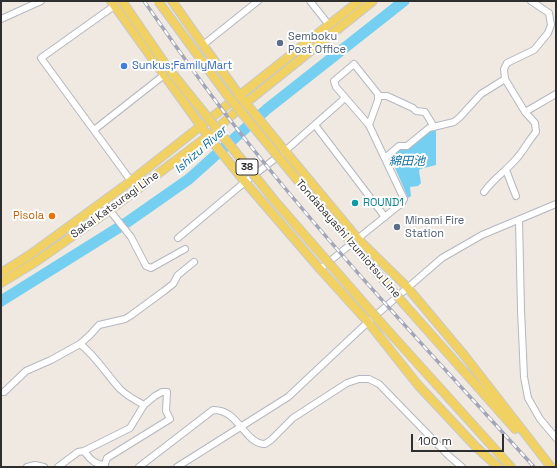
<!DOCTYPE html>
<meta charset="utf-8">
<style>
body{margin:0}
#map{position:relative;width:557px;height:468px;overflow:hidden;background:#efe9e1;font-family:"Space Grotesk",sans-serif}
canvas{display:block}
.frame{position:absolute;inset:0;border:2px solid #2e2e2e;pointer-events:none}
.scale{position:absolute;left:411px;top:434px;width:93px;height:18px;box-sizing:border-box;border:2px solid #2e2e2e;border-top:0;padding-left:5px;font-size:12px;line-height:14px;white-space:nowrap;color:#2e2e2e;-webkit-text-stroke:3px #fff;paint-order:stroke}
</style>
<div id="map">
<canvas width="557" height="468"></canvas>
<div class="frame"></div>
<div class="scale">100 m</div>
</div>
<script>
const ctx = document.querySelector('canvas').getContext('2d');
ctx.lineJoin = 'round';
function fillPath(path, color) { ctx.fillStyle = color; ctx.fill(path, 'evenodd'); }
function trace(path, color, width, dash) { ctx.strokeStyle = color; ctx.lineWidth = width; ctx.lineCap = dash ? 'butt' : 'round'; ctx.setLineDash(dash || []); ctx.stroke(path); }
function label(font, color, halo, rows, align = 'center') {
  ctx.font = font + ' "Space Grotesk","Noto Sans JP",sans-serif'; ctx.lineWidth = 4; ctx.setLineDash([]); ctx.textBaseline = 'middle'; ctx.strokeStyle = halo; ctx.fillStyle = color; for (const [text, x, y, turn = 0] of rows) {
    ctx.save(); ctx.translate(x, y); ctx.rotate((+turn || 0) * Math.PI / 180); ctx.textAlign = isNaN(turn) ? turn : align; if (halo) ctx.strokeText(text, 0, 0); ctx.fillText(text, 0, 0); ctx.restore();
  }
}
const water = new Path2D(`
 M431 130H436V165L420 169 419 171 421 183 418 186 410 187 411 196 408 198 390 156Z`);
const river = new Path2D(`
 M1 301 126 223 189 179 267 109 404 1`);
const minor = new Path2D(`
 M310 1 329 25
 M114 6 41 58 131 181
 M1 19 41 1
 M203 45 258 1
 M378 96H387L413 108 416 111 425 112 434 127
 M525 112 505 79 504 69 507 63 534 50 548 33 551 25 549 13 531 1
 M315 125 385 217
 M94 130 164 75
 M385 158 399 146H407L429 128 454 122 460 117 481 94 505 79
 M506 170 516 196
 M484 192C493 179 507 170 517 158 524 150 529 140 536 132L535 123 525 112 556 94
 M103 202 131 237 146 266 151 268 185 249
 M519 220 521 310 524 377 528 398 540 419 556 438
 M178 238 245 182 285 151 345 98
 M320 269 402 203 404 199 369 125 336 87 334 81 354 64 378 94V100L369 125
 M80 344C96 356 106 374 120 389 127 396 135 400 144 405
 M1 392H4L26 371 51 360 80 344 90 335 99 325 125 319 130 316 164 291 173 284 178 275 194 262
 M84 451C90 459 94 464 104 465
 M27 467 35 465 44 467
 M58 467 78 452 84 451 130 428 144 405 155 396 162 392H167L166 411 170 419 107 458 104 467
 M139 467 213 410C239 409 244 444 265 444L271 440 293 418 347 383 359 379H369L379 384 449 456 462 467
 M177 467 288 397 368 322 442 258 482 235 556 204`);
const major = new Path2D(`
 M111 1 208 136 245 182 320 269 368 322 418 385 476 447 498 467
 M172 1 203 45 240 96 285 151 358 239 407 287 464 355 551 467
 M1 273 31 254 131 181 359 1
 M1 283 37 261 110 210 208 136 247 102 373 1
 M404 304 515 429
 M382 324 511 467`);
const rail = new Path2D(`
 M144 1C179 51 214 101 253 149 341 259 439 362 534 467`);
const majorBridge = new Path2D(`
 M122 1 168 68 274 200 382 324
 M158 1 227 95 299 182 404 304`);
const markers = [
 [280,43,4,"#5c6f8a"],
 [124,66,4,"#3f7fe0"],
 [355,203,4,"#0f9aa8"],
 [52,216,4,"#e8710a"],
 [397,227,4,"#5c6f8a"]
];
const shields = [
 [247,167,22]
];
const shieldNames = [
 ["38",247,167]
];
const serviceNames = [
 ["Semboku",288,37],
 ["Post Office",288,50],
 ["Minami Fire",405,221],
 ["Station",405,234]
];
const shopNames = [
 ["Sunkus;FamilyMart",132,66]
];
const cultureNames = [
 ["ROUND1",363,203]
];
const streetNames = [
 ["Sakai Katsuragi Line",115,205,-36],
 ["Tondabayashi Izumiotsu Line",348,239,49]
];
const foodNames = [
 ["Pisola",44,216]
];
const waterNames = [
 ["Ishizu River",201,150,-41],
 ["綿田池",407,162]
];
fillPath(water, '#75cff0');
trace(river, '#75cff0', 11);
trace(minor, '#b4b7c1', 8);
trace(major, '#c9c9c9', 10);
trace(minor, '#fff', 6);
trace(major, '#f2d163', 8);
trace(rail, '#a3a6b8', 3.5);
trace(rail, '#fff', 2, [6]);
trace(majorBridge, '#c9c9c9', 10, []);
trace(majorBridge, '#f2d163', 8);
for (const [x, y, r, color] of markers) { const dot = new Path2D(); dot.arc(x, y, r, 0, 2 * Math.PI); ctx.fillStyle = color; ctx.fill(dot); trace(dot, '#fff', 1.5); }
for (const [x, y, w] of shields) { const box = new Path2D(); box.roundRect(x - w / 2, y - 8, w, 16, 3); ctx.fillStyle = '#fff'; ctx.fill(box); trace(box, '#2e2e2e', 1); }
label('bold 10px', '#2e2e2e', null, shieldNames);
label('11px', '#4e5e75', '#fff', serviceNames, 'left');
label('11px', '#366cbe', '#fff', shopNames, 'left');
label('11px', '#0d838f', '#fff', cultureNames, 'left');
label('11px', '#2e2e2e', '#fff', streetNames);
label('11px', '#c56008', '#fff', foodNames, 'right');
label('italic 12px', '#0d6fa3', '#fff', waterNames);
</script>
